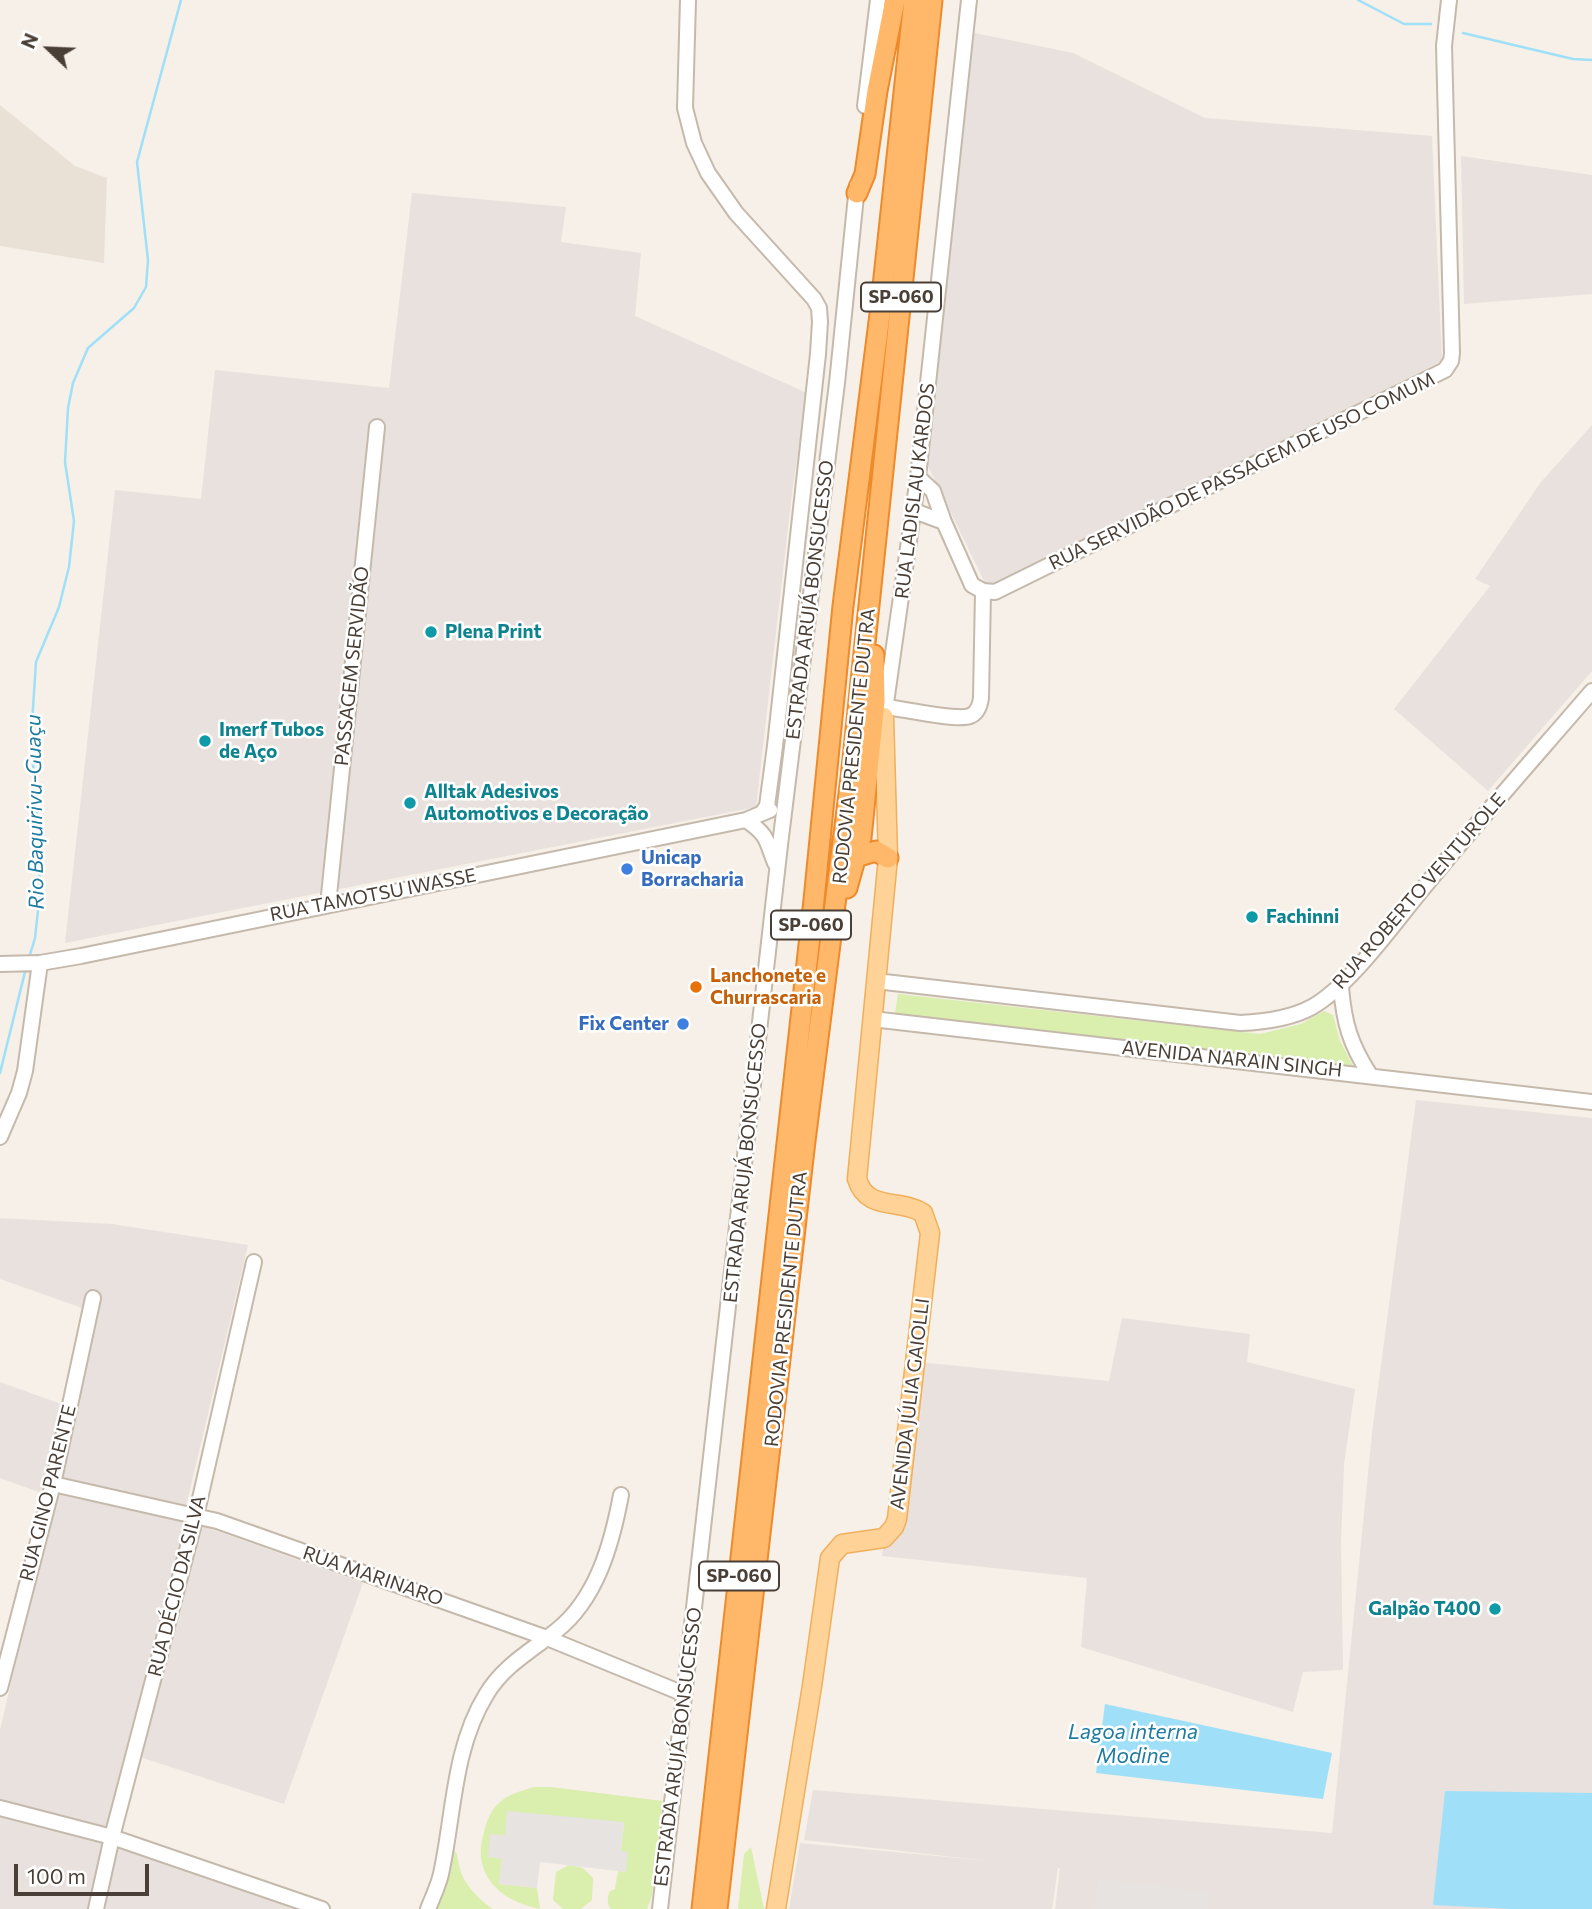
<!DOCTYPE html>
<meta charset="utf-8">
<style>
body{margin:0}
#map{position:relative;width:1592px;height:1909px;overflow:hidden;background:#f6f0e8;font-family:Commissioner,sans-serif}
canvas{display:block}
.north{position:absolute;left:14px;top:14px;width:70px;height:70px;-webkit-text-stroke:5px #fff;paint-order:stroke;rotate:293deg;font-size:19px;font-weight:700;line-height:28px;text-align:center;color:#4a3f36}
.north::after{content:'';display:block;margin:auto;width:24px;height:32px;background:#4a3f36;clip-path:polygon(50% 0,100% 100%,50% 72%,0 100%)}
.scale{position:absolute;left:14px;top:1864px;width:135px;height:32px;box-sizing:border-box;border:4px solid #4a3f36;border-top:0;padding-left:9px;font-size:21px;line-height:24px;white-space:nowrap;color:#4a3f36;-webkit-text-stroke:5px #fff;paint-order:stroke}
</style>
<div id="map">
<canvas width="1592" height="1909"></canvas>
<div class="north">N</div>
<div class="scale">100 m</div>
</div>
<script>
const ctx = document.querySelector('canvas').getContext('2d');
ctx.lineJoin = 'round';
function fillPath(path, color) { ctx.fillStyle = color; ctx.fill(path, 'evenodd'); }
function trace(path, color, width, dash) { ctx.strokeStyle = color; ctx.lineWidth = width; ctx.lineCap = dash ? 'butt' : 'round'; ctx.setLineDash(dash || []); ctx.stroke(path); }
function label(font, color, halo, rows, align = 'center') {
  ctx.font = font + ' Commissioner,sans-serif'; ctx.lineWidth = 5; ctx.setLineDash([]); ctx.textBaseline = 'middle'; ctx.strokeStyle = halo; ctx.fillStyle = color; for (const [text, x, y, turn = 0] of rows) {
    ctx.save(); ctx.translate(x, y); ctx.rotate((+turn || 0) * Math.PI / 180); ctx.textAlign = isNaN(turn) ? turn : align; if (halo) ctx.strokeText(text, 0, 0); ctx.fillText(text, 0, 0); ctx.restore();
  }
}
const residential = new Path2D(`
 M0 105 75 166 107 178 104 263 0 246Z`);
const industrial = new Path2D(`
 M970 32 1073 53 1205 118 1432 136 1442 361 987 587 924 458Z
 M1461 156 1592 175V294L1464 304Z
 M412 193 566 207 561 242 641 253 635 316 807 393 792 493 756 807 65 943 115 490 201 499 215 370 389 388Z
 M1592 425V671L1488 791 1394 709 1490 586 1475 579 1541 482Z
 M1416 1100 1592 1118V1909H1055L1060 1868H1058L1052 1909H789L800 1843 989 1861 804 1840 813 1790 1332 1833 1372 1433Z
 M0 1218 112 1224 248 1245 183 1519 363 1583 284 1804 137 1756 116 1844 301 1909H0V1730L31 1597 85 1309 0 1279Z
 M1122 1318 1250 1334 1247 1362 1355 1389 1344 1464 1341 1543 1343 1670 1303 1672 1293 1712 1081 1647 1087 1578 882 1556 884 1542 895 1530 918 1362 1109 1381Z
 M0 1382 64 1405 44 1494 0 1478Z`);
const green = new Path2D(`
 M898 994 1260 1034 1301 1024 1324 1011 1333 1015 1340 1041 1353 1066 895 1013Z
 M534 1787H551L663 1801 652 1896 647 1909H611C606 1904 608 1898 609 1892L615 1889 618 1871 625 1872 621 1851 624 1823 505 1836 499 1884 537 1888 540 1909C501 1901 471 1876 484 1832 486 1822 491 1810 499 1803 508 1794 521 1791 534 1787Z
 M751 1847 764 1909H738L744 1854Z
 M452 1848C459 1854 457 1860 460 1869 464 1884 480 1901 493 1909H433Z
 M569 1865 583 1868 593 1878 592 1900 581 1909H563L553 1900 556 1872Z`);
const parking = new Path2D(`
 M507 1811 624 1822 621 1851 628 1852 626 1872 540 1862 537 1888 499 1884 502 1859 488 1857 490 1834 505 1835Z
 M1098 1878 1211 1893 1208 1909H1094Z`);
const water = new Path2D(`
 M1105 1704 1332 1753 1323 1799 1096 1773Z
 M1445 1791 1592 1793V1909H1511L1433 1905Z`);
const stream = new Path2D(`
 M1358 0 1404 24H1431
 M1463 33 1573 59 1592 60
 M29 958 35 938 40 892 39 839 31 738 36 662 59 607 69 567 74 521 65 462 68 408 73 383 88 348 134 308 146 287 148 260 137 162 181 0
 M0 1073 26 968`);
const minor = new Path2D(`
 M688 0 685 108 694 143 708 173 736 213 814 299 819 308 820 322 818 354 775 746 767 806 762 813
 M865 106 878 0
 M918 477 933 491 944 522 972 585 983 591 995 592 1445 370 1451 361 1452 353 1444 46 1449 0
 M914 511 944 522
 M886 707C903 709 957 721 970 716 978 713 980 705 981 698L983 591
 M884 717 918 477 969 0
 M746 820C768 835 766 840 775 863
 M328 905 377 427
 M0 964 40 963 81 956 746 820 770 810
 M876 981 1240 1023C1264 1022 1290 1019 1312 1007 1352 984 1394 923 1425 886 1479 820 1536 756 1592 691
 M1341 987C1344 1023 1350 1044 1370 1075
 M872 1019 1592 1102
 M0 1137 19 1093 25 1071 40 963
 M53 1484 217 1521 547 1638 684 1694
 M0 1688 53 1484 93 1298
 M0 1808 112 1837 322 1909
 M96 1909 112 1837 196 1516 254 1262
 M428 1909C433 1896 440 1883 442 1869 454 1811 454 1747 486 1695 503 1666 531 1651 556 1631 597 1599 612 1543 621 1495
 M660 1909 780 845 837 383 857 186`);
const major = new Path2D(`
 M776 1909 812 1686 830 1558 842 1544 884 1538 894 1527 897 1519 930 1233 923 1213C900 1198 867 1212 857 1179L888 858 884 717`);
const highway = new Path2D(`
 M857 193 865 174 877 91 895 0
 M856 857 876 851 888 858
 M847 888 861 838 875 701 874 655
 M702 1909 814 900 843 606 880 314 914 0
 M717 1909 805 1141 851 778 932 0`);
const markers = [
 [431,632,7,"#0f9aa8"],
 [205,741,7,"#0f9aa8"],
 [410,803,7,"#0f9aa8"],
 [627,869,7,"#3f7fe0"],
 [1252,917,7,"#0f9aa8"],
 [696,987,7,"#e8710a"],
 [683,1024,7,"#3f7fe0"],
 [1495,1609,7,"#0f9aa8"]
];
const shields = [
 [901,297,80],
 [811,925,80],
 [739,1576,80]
];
const shieldNames = [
 ["SP-060",901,297],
 ["SP-060",811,925],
 ["SP-060",739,1576]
];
const streetNames = [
 ["RUA SERVIDÃO DE PASSAGEM DE USO COMUM",1242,471,-26],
 ["RUA LADISLAU KARDOS",915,491,-83],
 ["ESTRADA ARUJÁ BONSUCESSO",810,600,-83],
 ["PASSAGEM SERVIDÃO",352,666,-84],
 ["RODOVIA PRESIDENTE DUTRA",854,746,-84],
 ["RUA ROBERTO VENTUROLE",1419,891,-49],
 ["RUA TAMOTSU IWASSE",373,895,-11],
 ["AVENIDA NARAIN SINGH",1232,1059,6],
 ["ESTRADA ARUJÁ BONSUCESSO",745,1163,-84],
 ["RODOVIA PRESIDENTE DUTRA",786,1309,-84],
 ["AVENIDA JÚLIA GAIOLLI",910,1404,-83],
 ["RUA GINO PARENTE",48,1493,-76],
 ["RUA MARINARO",373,1576,19],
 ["RUA DÉCIO DA SILVA",177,1586,-76],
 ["ESTRADA ARUJÁ BONSUCESSO",678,1747,-83]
];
const cultureNames = [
 ["Plena Print",445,632],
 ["Imerf Tubos",219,730],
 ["de Aço",219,752],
 ["Alltak Adesivos",424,792],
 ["Automotivos e Decoração",424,814],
 ["Fachinni",1266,917],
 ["Galpão T400",1481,1609,"right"]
];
const shopNames = [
 ["Unicap",641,858],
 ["Borracharia",641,880],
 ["Fix Center",669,1024,"right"]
];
const foodNames = [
 ["Lanchonete e",710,976],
 ["Churrascaria",710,998]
];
const waterNames = [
 ["Rio Baquirivu-Guaçu",35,812,-91],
 ["Lagoa interna",1133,1732],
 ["Modine",1133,1756]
];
fillPath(residential, '#eae1d6');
fillPath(industrial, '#e8e1dd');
fillPath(green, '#daeead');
fillPath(parking, '#e7e3e0');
fillPath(water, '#9fe0f8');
trace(stream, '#9fe0f8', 2.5);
trace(minor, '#c5b9ac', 18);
trace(major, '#f0af5c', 21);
trace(highway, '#ee8a2a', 23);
trace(minor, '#fff', 14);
trace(major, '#ffd398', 18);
trace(highway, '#ffb86a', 19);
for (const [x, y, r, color] of markers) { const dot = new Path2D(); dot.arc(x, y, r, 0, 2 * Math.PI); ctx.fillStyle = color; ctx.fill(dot); trace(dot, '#fff', 2.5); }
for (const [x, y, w] of shields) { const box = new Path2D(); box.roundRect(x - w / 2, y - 14.5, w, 29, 5); ctx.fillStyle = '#fff'; ctx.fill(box); trace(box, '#4a3f36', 2); }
label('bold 18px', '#4a3f36', null, shieldNames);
label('19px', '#4a3f36', '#fff', streetNames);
label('bold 19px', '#0d838f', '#fff', cultureNames, 'left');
label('bold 19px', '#366cbe', '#fff', shopNames, 'left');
label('bold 19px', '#c56008', '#fff', foodNames, 'left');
label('italic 21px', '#1f7b9f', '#fff', waterNames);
</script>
